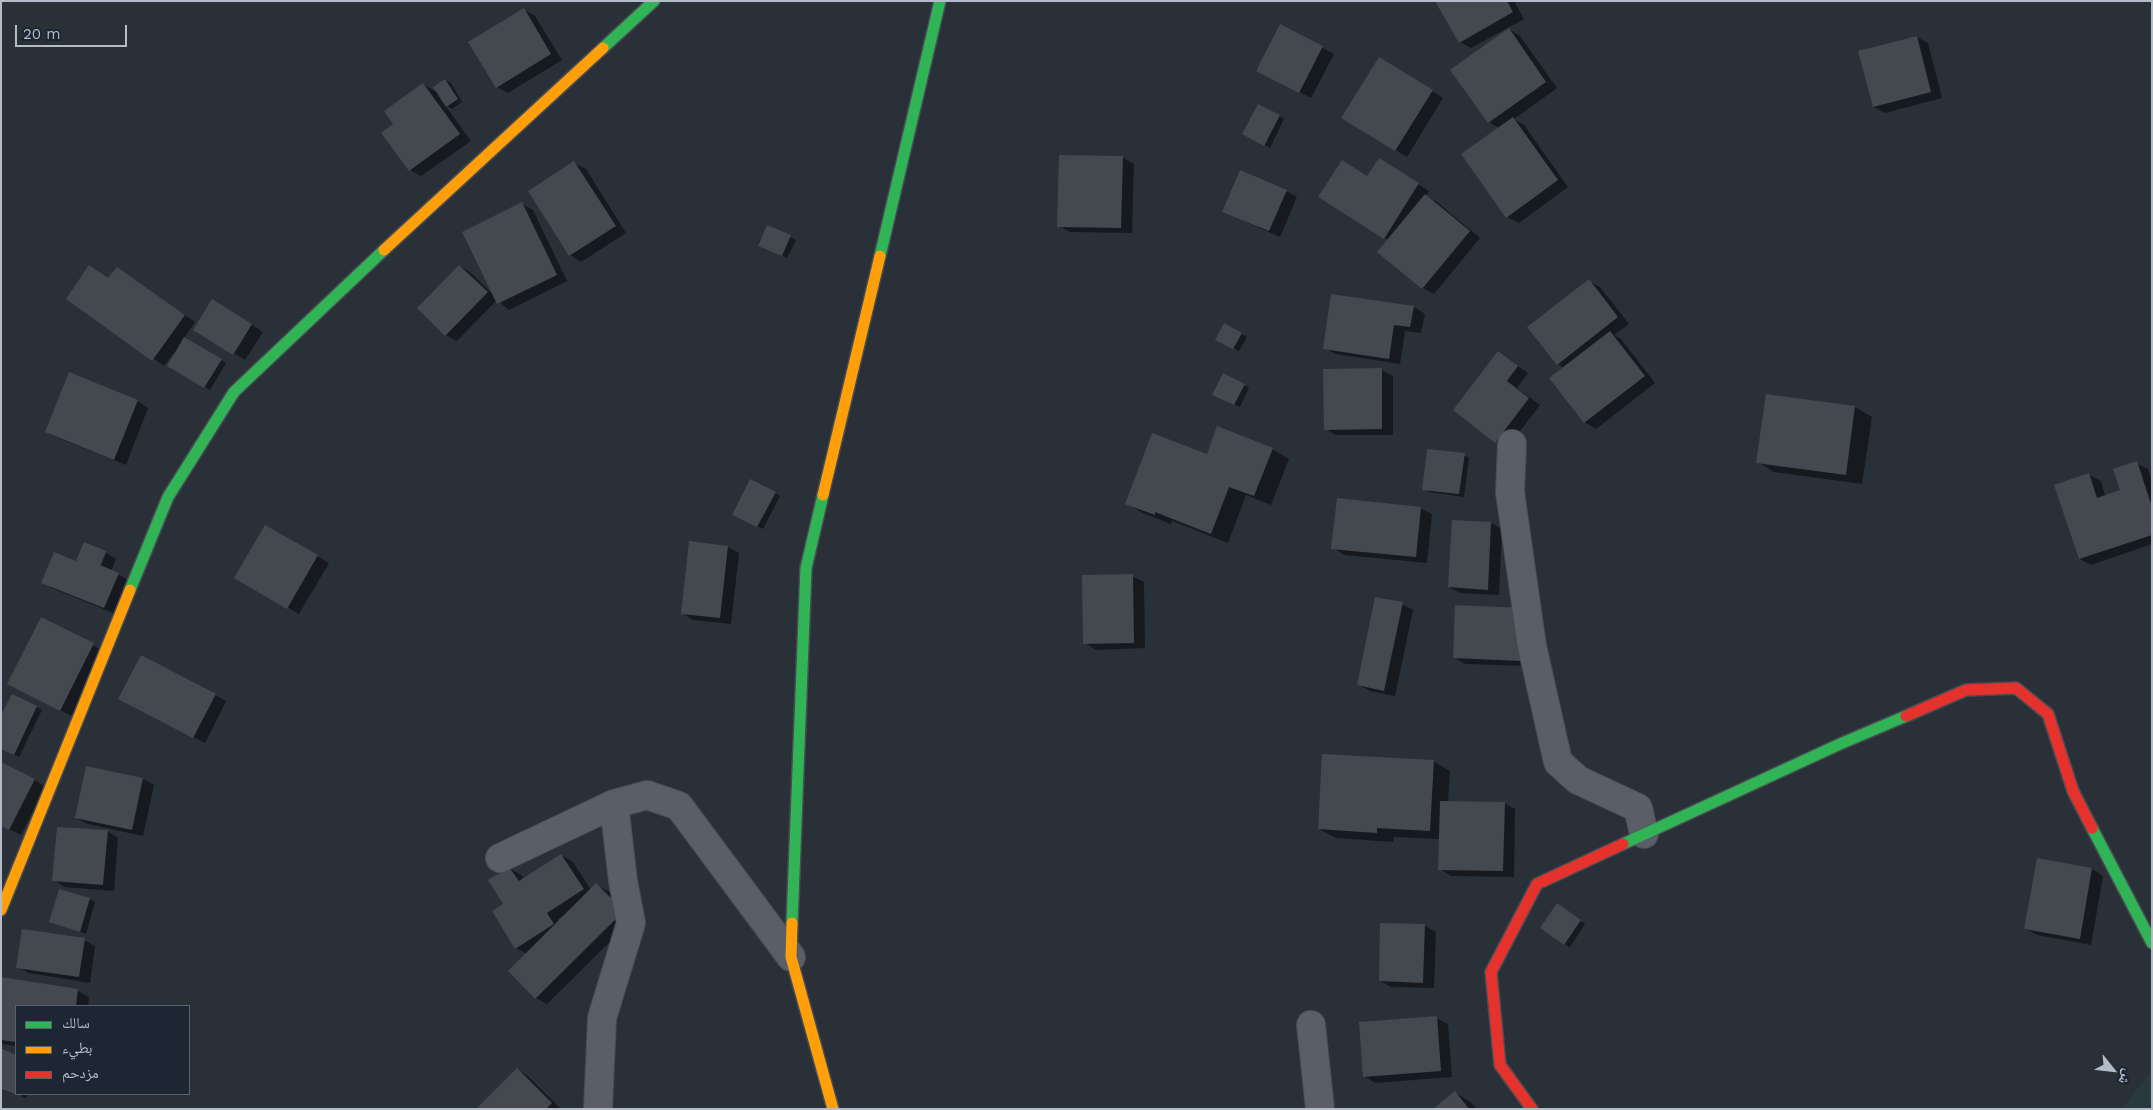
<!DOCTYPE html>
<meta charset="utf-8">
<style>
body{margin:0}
#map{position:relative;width:2153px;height:1110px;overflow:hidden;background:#2a3038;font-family:"Work Sans","Noto Naskh Arabic",sans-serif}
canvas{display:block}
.frame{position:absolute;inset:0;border:2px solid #b4bcc9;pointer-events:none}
.legend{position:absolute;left:15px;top:1005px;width:175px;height:90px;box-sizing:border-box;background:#1d2633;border:1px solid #59626f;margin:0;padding:6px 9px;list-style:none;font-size:15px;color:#b4bcc9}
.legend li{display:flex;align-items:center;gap:10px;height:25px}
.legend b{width:25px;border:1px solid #59626f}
.north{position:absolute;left:2088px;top:1045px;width:50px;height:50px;-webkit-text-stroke:4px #1d2633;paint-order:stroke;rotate:119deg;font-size:14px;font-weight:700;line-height:20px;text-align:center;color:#b4bcc9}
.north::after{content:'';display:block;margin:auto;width:18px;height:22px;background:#b4bcc9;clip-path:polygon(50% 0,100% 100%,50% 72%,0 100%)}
.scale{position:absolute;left:15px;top:25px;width:112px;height:22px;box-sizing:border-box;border:2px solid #b4bcc9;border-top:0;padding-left:6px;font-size:15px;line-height:18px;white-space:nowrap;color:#b4bcc9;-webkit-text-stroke:4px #1d2633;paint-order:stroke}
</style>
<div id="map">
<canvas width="2153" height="1110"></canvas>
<div class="frame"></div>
<ul class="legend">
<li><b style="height:6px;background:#30b455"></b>سالك</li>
<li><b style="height:6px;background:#ff9f0a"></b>بطيء</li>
<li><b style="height:6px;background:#e5322d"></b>مزدحم</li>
</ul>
<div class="north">ش</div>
<div class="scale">20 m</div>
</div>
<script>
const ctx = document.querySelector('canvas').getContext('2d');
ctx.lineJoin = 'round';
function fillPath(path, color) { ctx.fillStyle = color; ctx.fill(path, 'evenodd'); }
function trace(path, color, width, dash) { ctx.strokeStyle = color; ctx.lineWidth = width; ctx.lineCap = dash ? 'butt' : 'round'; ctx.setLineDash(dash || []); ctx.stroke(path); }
const green = new Path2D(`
 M2152 1069V1109H2123Z`);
const shadow = new Path2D(`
 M1437 1H1514L1524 19 1471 48 1460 42Z
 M524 10 535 16 562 60 508 93 497 87Z
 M1280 26 1334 54 1311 98 1269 77Z
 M1509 29 1520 36 1557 88 1514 119 1524 125 1568 187 1519 223 1507 217 1499 128 1489 122Z
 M1917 37 1928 43 1942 98 1885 113 1874 107Z
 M1391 65 1443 98 1407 157 1343 118Z
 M445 80 451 83 462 102 452 109 444 104 471 141 421 176 410 170 395 124 423 84 438 93Z
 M1279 116 1284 119 1270 148 1244 134Z
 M1122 157 1134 164 1132 233 1070 232 1059 226Z
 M574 163 586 169 626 233 581 262 570 255 530 191Z
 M1390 166 1429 191 1426 196 1437 202 1480 238 1434 294 1423 288 1388 240 1320 197Z
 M1286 191 1297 197 1280 237 1224 212Z
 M522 204 533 210 567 281 509 310 497 300 457 341 446 335 460 266 471 273 494 295Z
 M768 227 796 240 787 258 765 248Z
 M117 268 195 322 184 338 226 363 210 390 168 366 175 355 173 354 164 366 68 299 109 279Z
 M1589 281 1600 287 1629 324 1614 335 1621 339 1655 383 1596 429 1584 422 1564 368 1558 364Z
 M224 307 263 332 245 360 195 329Z
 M1414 307 1425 314 1421 333 1405 331 1400 364 1336 354 1324 348Z
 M1224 324 1247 337 1239 351 1222 342Z
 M1498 353 1528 373 1517 388 1540 405 1507 448 1455 410Z
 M1381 370 1393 376V435H1336L1325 429Z
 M1244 385 1249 388 1240 407 1219 397Z
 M1767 395 1855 407 1872 417 1862 484 1774 472 1758 462Z
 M137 401 148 408 126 465 58 438 46 432Z
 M1272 449 1289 459 1271 505 1246 495 1228 543 1172 521 1171 524 1143 513 1126 503 1207 455Z
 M1464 455 1469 458 1464 497 1429 492 1424 489Z
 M2136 463 2148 469 2152 481V544L2091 565 2080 559 2089 475 2101 481 2105 496 2121 491Z
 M775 493 780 496 763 529 739 517Z
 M1420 508 1432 514 1427 563 1344 555 1333 548Z
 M1453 521 1491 523 1502 529 1499 595 1460 593 1449 587Z
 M265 526 329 563 299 614 236 578Z
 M690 542 728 547 739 553 731 624 693 620 682 613Z
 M106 553 116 559 111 571 129 580 116 614 54 589 43 583 99 572Z
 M1132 576 1144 582 1145 648 1096 650 1085 643Z
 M1402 604 1413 610 1395 696 1370 691 1358 684Z
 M1522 609 1531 666 1465 664 1454 657Z
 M41 618 104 651 72 716 20 690Z
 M13 695 42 710 19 757 1 748Z
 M215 695 226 701 205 743 131 705Z
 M1433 761 1450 771 1448 802 1504 803 1515 809 1514 877 1451 876 1440 869V839L1394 837 1393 842 1336 838 1319 829Z
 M143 779 154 785 143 836 88 824 76 818Z
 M34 780 46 787 21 835 1 825Z
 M107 831 118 838 114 891 65 887 54 880Z
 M561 855 573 862 591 890 596 885 608 891 634 918 547 1004 536 998 527 954 516 948 493 912 504 905 509 868 521 875 524 879ZM564 915V916L559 922 558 919Z
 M2038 860 2092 869 2103 876 2091 945 2037 935 2026 929Z
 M89 899 95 902 86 934 50 921Z
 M1562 908 1585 924 1570 947 1564 944Z
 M1424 925 1436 932 1434 988 1391 987 1380 981Z
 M84 940 95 946 90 983 29 973 18 967Z
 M1 978 78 991 89 997 88 1006H16V1046L3 1044 1 1043Z
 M1436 1018 1448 1024 1452 1077 1375 1083 1364 1076Z
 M3 1051 16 1056V1094H28L26 1098 1 1089Z
 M517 1069 528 1076 561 1109H478Z
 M1456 1093 1472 1103 1477 1109H1435Z`);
const building = new Path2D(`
 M1435 1H1507L1513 12 1459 43Z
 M524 8 551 54 496 88 468 42Z
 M1280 24 1323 46 1299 93 1256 71Z
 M1509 28 1546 82 1488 123 1450 70Z
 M1917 36 1931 92 1873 107 1858 51Z
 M1379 57 1433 90 1395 151 1341 118Z
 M445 79 458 99 446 107 433 87Z
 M423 83 460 134 409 171 381 133 393 124 384 111Z
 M1258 104 1280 115 1264 146 1242 134Z
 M1513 117 1558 180 1506 218 1461 154Z
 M1059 155 1123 156 1121 228 1057 227Z
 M1379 158 1419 183 1384 239 1318 197 1342 160 1367 176Z
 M574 161 616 226 569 256 528 191Z
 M1240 170 1287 190 1269 231 1222 212Z
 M1425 194 1470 231 1422 289 1377 252Z
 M522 202 557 275 497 304 462 232Z
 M767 225 791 235 782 256 758 246Z
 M89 265 108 278 117 267 185 315 152 361 66 299Z
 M459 265 488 292 445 336 417 308Z
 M1589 279 1618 317 1557 365 1527 327Z
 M1331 294 1414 306 1410 327 1394 325 1389 359 1323 349Z
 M212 299 252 324 233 355 193 330Z
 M1224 323 1242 333 1233 349 1215 340Z
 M1610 331 1645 376 1584 423 1549 378Z
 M184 337 222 359 204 388 167 366Z
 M1498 351 1518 366 1507 381 1529 398 1495 443 1453 410Z
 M1382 368V429L1324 430 1323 369Z
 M69 372 138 400 114 460 45 432Z
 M1223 373 1245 384 1234 405 1212 395Z
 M1766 394 1855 406 1846 475 1756 463Z
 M1217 426 1273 448 1254 496 1229 487 1211 534 1155 512V515L1125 504 1152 433 1207 454Z
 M1427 449 1465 453 1459 494 1422 490Z
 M2137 461 2152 507V535L2079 559 2054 485 2089 473 2097 498 2120 490 2113 469Z
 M750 479 776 492 757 527 732 515Z
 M1337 498 1421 507 1416 557 1331 549Z
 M1452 520 1491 522 1488 590 1448 587Z
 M265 525 318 555 287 609 234 578Z
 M689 541 728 546 720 618 681 614Z
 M84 542 106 551 100 565 119 573 104 608 41 583 54 552 76 561Z
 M1133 574 1134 643 1083 644 1082 575Z
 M1375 597 1403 602 1384 691 1357 685Z
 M1455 605 1523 608 1520 661 1453 658Z
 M41 617 94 643 60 711 7 684Z
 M141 655 216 694 193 738 118 699Z
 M12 694 37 706 14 755 1 749V715Z
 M1322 754 1434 760 1430 831 1377 828V833L1318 829Z
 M1 762 35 779 9 830 1 826Z
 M86 766 143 778 132 830 75 818Z
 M1440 801 1505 802 1503 871 1438 870Z
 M57 827 108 830 103 885 52 881Z
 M561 854 584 889 547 913 554 924 515 949 492 911 503 904 488 880 509 867 519 881Z
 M2037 858 2092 868 2080 939 2024 929Z
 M596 883 624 911 535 999 508 971Z
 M59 889 90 898 80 932 49 922Z
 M1557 903 1581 920 1564 945 1540 928Z
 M1380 923 1425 924 1423 983 1379 981Z
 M22 929 85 938 79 977 16 968Z
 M1 977 78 989 76 1006H16V1042L1 1040Z
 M1437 1016 1441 1071 1363 1077 1359 1022Z
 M2 1049 16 1055V1094H21V1096L1 1089Z
 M517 1068 552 1103 546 1109H476Z
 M1455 1091 1469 1109H1433Z`);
const street = new Path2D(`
 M1512 444 1510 492 1532 646 1558 762 1578 780 1638 808 1644 834
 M500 858 614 804
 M1311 1025 1320 1109
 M598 1109 602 1018 631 923 623 881 614 804 647 795 679 806 791 957`);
const fast = new Path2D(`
 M603 48 654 1
 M880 256 940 1
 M130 590 168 497 234 392 384 250
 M2092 828 2152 943
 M1623 844 1840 744 1906 716
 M792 923 806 568 823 495`);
const slow = new Path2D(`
 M384 250 603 48
 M823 495 880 256
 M1 910 130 590
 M792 923 791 957 833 1109`);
const jam = new Path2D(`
 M1906 716 1966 690 2016 688 2048 714 2073 791 2092 828
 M1532 1109 1500 1065 1491 972 1537 884 1623 844`);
fillPath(green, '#273a3e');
fillPath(shadow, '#0007');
fillPath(building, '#444950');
trace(street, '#484c53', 30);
trace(fast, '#484c53', 14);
trace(slow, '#484c53', 14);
trace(jam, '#484c53', 14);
trace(street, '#5a5e66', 28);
trace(fast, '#30b455', 11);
trace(slow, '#ff9f0a', 11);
trace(jam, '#e5322d', 11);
</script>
